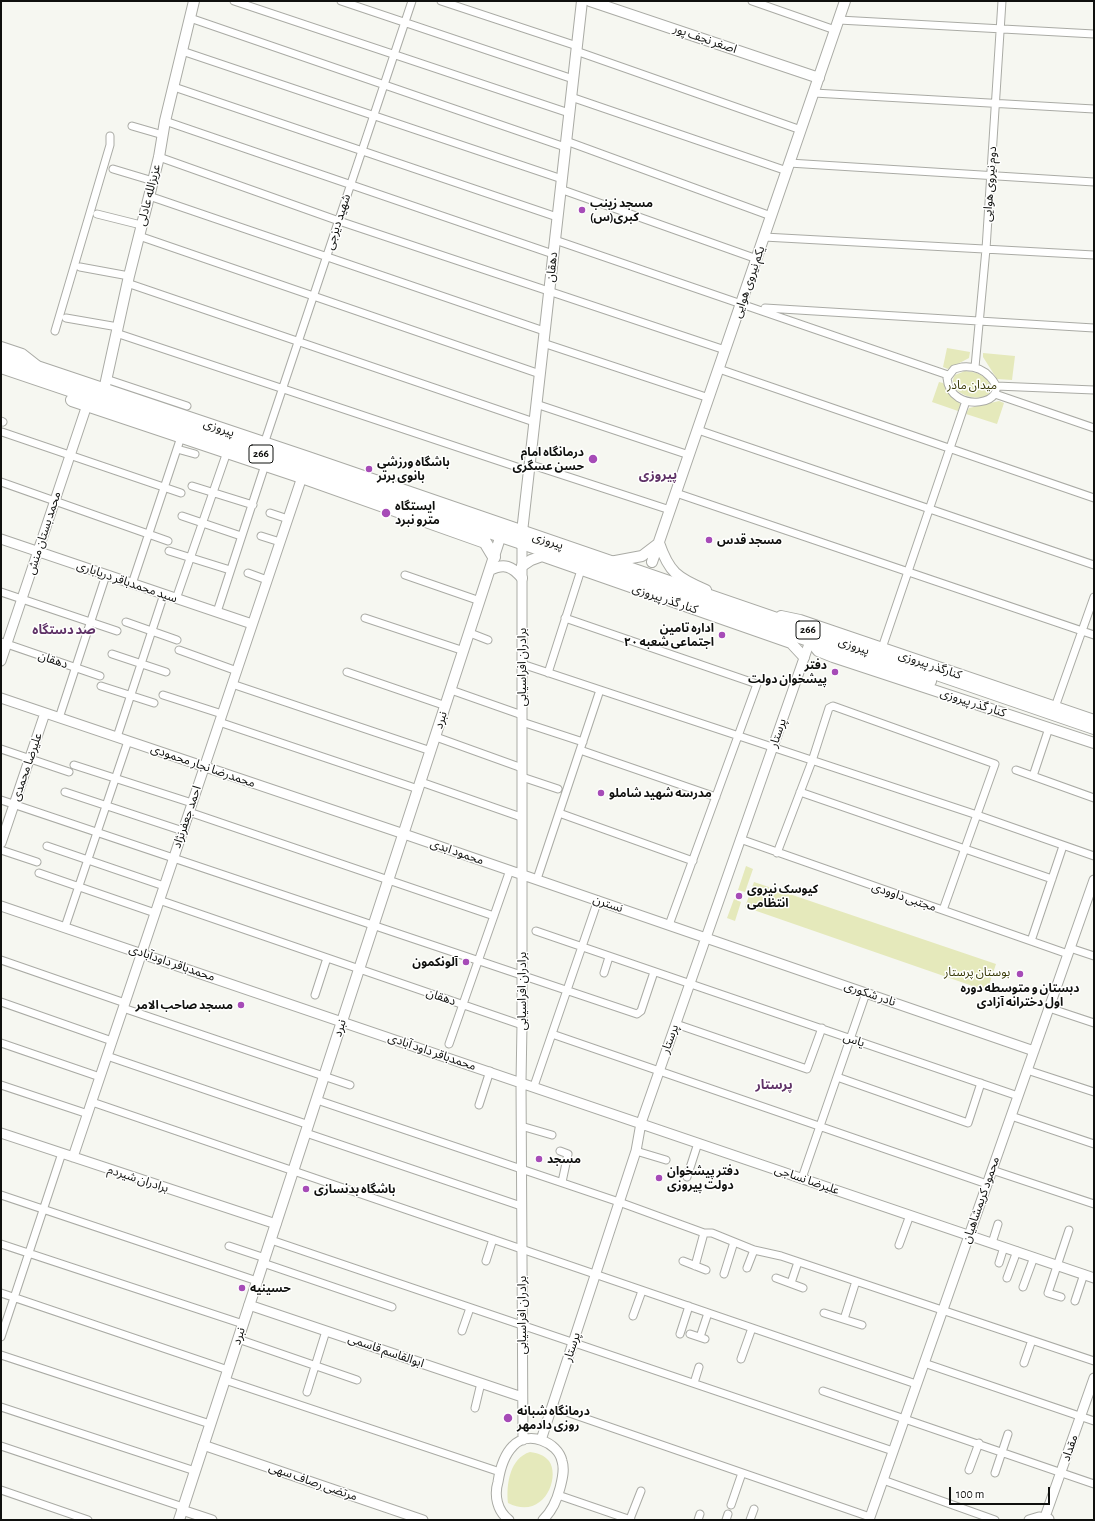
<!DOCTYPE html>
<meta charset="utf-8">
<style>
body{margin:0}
#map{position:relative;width:1095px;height:1521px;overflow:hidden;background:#f6f7f1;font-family:"Alegreya Sans",sans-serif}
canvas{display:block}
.frame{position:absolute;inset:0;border:2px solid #0f100e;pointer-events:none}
.scale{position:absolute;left:949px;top:1487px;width:101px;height:18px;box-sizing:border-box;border:2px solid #0f100e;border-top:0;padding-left:5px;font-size:12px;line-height:14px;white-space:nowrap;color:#0f100e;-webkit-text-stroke:3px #fffffe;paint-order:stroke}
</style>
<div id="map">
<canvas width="1095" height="1521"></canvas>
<div class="frame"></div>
<div class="scale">100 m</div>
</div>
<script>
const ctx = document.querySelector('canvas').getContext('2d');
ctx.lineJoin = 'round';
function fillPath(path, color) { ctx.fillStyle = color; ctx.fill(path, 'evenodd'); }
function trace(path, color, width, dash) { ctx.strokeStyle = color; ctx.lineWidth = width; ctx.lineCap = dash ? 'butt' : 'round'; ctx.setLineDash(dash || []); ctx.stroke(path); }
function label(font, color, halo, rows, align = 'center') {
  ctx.font = font + ' "Alegreya Sans","Noto Sans Arabic",sans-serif'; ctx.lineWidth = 3; ctx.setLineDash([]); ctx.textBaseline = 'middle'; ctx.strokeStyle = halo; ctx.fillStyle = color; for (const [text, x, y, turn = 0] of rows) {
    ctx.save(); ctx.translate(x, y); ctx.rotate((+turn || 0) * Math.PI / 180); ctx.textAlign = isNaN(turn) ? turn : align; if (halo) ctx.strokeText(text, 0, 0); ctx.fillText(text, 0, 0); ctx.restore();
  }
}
const green = new Path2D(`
 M947 348 970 352 969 358 948 369 943 367Z
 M983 353 1015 356 1012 380 997 379 983 357Z
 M965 371C976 372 987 375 992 387L990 394C978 404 944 392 955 375Z
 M939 382 943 383 961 405 958 411 932 402Z
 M999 401 1004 403 997 424 966 414 969 408Z
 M746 866 753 869 745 892 738 890Z
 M754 882 996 964 987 991 745 907Z
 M734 899 741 902 735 921 727 918Z
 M530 1452C538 1453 544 1455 549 1461 561 1478 543 1521 508 1503 506 1484 510 1458 530 1452Z`);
const minor = new Path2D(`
 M234 1 569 113
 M341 1 573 79
 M441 1 577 46
 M752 1 835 30
 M190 18 565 147
 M839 20 1094 34
 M182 51 562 179
 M576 51 801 130
 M174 87 557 217
 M814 93 1094 109
 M571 97 787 171
 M165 121 553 254
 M132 126 163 135
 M566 141 771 216
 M159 157 339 221 725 350
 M789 163 1094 182
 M113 169 153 181
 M560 189 757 259
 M149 196 544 331
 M97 214 141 225
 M139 236 540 374
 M764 237 1094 255
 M555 240 948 375
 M80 267 129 276
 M127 283 534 422
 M765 308 1094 328
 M66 318 118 327
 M55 331 110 145V136
 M116 333 529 471
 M543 343 709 398
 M962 367C973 366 983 369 990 377 1016 404 950 416 947 378L954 369Z
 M975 367 986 249 1002 1
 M719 369 1094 498
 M106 379 187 406
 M996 386 1094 390
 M995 394 1094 428
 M536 404 689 455
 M1 421 3 422
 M698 430 1094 565
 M2 432 181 493
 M264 444 412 1
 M177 449 195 454
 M529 464 670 510
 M1 482 168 541
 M192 486 253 505
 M676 493 1094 635
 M270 513 288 519
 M182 516 241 536
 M261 536 280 542
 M169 551 230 570
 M248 573 267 580
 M405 575 480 601
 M132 584 181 437
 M1 592 117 631
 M176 599 227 452
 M217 612 265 465
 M365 618 464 651
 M565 618 757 684 669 925
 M126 622 177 640
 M470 633 488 640
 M1 642 100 676
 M882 648 966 401
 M179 650 237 671
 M112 654 166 672
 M522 664 977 815 1094 856
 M347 672 446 706
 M548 673 581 570
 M232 684 431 751
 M101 686 154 703
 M451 690 522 715
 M163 695 222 714
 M1055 707 1094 597
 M59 718 106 575
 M219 722 418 789
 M522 722 583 742
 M117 737 164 594
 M436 737 522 768
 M1 749 69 772
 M580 750 716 797
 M74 765 192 803
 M1016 770 1094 798
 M1033 776 1049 728
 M522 777 558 789
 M421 782 521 817
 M65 792 183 831
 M800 792 1052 879
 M1 800 637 1014 641 1011 654 972
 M189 812 494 916
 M559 813 693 861
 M740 839 1068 954
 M47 846 164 886
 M1 850 37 862
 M777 853 812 761 829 708 833 706 995 764 943 910
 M39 873 155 913
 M537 879 600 690
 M159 900 522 1025
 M65 927 128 741
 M536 931 1018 1096
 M1031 941 1063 846
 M1070 948 1094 956
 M1 960 125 1003
 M604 973 609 957
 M315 995 327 958
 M1 1002 112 1041
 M123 1008 350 1085
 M1049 1008 1094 1023
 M676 1024 807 1069 822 1028
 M552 1034 987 1184
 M1 1043 100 1077
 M449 1044 510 870
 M107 1056 309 1125
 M1027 1070 1094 1092
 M837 1077 968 1123 981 1083
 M1 1085 88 1114
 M534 1086 598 900
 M317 1100 619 1202 704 1233H712L754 1250 781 1256 1094 1361
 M92 1102 916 1384
 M479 1105 490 1071
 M1011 1116 1094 1144
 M521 1126 552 1135
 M306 1133 521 1206
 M560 1151 568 1154 562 1182
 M636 1151 666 1160
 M992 1170 1094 1204
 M687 1177 698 1143
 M802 1178 866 993
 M1 1195 257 1281
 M271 1240 893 1451
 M992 1243 998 1224
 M1 1244 243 1324
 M899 1245 910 1215
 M229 1246 265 1258
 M486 1261 493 1239
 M683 1261 706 1270
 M263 1263 392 1307
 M999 1263 1004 1247
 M695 1266 704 1233
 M747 1268 754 1250
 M724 1274 734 1242
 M776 1278 803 1288
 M1007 1278 1017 1251
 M791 1283 798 1262
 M1023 1287 1034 1257
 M1 1293 228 1370
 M1061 1297 1048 1293 1069 1230
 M1075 1301 1084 1274
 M824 1313 862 1325
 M633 1316 642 1291
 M844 1319 856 1281
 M462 1331 470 1308
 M680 1334 689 1306
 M690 1334 705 1339
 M1 1337 62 1153
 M700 1337 708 1313
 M238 1339 357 1380
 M1 1355 210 1424
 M741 1359 752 1328
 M924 1363 1094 1421
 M1024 1363 1032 1340
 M225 1380 500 1472
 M694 1383 699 1367
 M823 1391 1094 1484
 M307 1392 326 1331
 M1 1407 195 1471
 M552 1407 870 1517
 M475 1408 481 1383
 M1 1446 183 1507
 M969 1470 979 1443
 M995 1473 1008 1434
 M883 1480 995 1520
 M1 1490 88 1520
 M558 1495 631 1520
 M731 1505 742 1473
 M630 1519 641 1491
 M698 1520 700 1514
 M726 1520 728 1514
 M750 1520 754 1509`);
const tertiary = new Path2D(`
 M1 539 252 624
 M522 542V1025L521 1082 523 1440
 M1 661 87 405
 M1 698 404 834 1034 1051
 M1 843 45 713
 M1 906 1094 1278
 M1 1133 276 1224
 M73 1157 302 477
 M249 1305 522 1397
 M541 1440 636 1151 641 1123 810 641
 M203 1445 423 1520
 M182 1510 212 1520
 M1045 1517 1094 1378
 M509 1520C497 1511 494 1495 498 1482 500 1469 504 1455 513 1446 528 1430 558 1442 562 1461 565 1470 562 1480 560 1488 557 1500 552 1511 543 1520
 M869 1520 1094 880
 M1029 1520 1039 1517 1049 1519`);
const secondary = new Path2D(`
 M590 1 819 78
 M1 347 22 354 36 365
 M104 390 129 276 159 157 165 121 194 1
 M522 532 582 1
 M659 543C669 572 677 578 706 590
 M610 562 642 556 659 543
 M652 562 845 1
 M522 566 531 560 542 556 791 643 804 657
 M490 570C504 563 512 566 522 578
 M781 616 800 620 1094 720
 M810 641 818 651 833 657 1094 743
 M179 1520 501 535`);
const primary = new Path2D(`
 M1 355 308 458 1094 728
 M1 367 930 681
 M72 400 302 477 485 542 494 557`);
const markers = [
 [582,210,4,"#a64bb7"],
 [593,459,5,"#a64bb7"],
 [369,469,4,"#a64bb7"],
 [386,513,5,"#a64bb7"],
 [709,540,4,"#a64bb7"],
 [722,635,4,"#a64bb7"],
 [835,672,4,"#a64bb7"],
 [601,793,4,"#a64bb7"],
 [739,896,4,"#a64bb7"],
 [466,962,4,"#a64bb7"],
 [1020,974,4,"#a64bb7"],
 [241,1005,4,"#a64bb7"],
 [539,1159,4,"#a64bb7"],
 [659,1178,4,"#a64bb7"],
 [306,1189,4,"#a64bb7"],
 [242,1288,4,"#a64bb7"],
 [508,1418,5,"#a64bb7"]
];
const shields = [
 [261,454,24],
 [808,630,24]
];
const shieldNames = [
 ["266",261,454],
 ["266",808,630]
];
const streetNames = [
 ["اصغر نجف پور",705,39,19],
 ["دوم نیروی هوایی",990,184,-86],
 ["عزیزالله عادلی",149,195,-76],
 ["شهید دیزجی",338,222,-72],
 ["دهقان",552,267,-84],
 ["یکم نیروی هوایی",749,282,-71],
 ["پیروزی",219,428,19],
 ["محمد بستان منش",44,533,-72],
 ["پیروزی",548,541,18],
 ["سید محمدباقر دریاباری",127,582,19],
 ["کنار گذر پیروزی",665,599,19],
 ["پیروزی",854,646,19],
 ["دهقان",53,660,19],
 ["کنارگذر پیروزی",930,665,19],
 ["برادران افراسیابی",522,667,-90],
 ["کنار گذر پیروزی",973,703,18],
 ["نبرد",441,720,-72],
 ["پرستار",778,733,-71],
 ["محمدرضا نجار محمودی",203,766,19],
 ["علیرضا محمدی",27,767,-71],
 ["احمد جعفرنژاد",187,817,-71],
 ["محمود ابدی",457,852,19],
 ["مجتبی داوودی",904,897,19],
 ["نسترن",608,904,19],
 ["محمدباقر داودآبادی",172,963,19],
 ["برادران افراسیابی",522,991,-90],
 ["نادر شکوری",870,994,19],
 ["دهقان",441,997,19],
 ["نبرد",340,1028,-72],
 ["پرستار",670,1039,-70],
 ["یاس",854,1040,19],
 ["محمدباقر داود آبادی",432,1052,19],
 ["برادران شیردم",138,1179,18],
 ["علیرضا نساجی",807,1180,19],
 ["محمود کریمشاهیان",981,1200,-71],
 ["برادران افراسیابی",522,1315,-90],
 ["نبرد",239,1336,-72],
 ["پرستار",572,1347,-72],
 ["ابوالقاسم قاسمی",386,1351,19],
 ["مقداد",1070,1448,-71],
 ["مرتضی رصاف سهی",313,1482,19]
];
const poiNames = [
 ["مسجد زینب",590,203],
 ["کبری(س)",590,217],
 ["درمانگاه امام",584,452,"right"],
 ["حسن عسگری",584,466,"right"],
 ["باشگاه ورزشی",377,462],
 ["بانوی برتر",377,476],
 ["ایستگاه",395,506],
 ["مترو نبرد",395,520],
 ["مسجد قدس",717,540],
 ["اداره تامین",714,628,"right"],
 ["اجتماعی شعبه ۲۰",714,642,"right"],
 ["دفتر",827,665,"right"],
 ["پیشخوان دولت",827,679,"right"],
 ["مدرسه شهید شاملو",609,793],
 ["کیوسک نیروی",747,889],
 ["انتظامی",747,903],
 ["آلونکمون",458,962,"right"],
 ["دبستان و متوسطه دوره",1020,988,"center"],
 ["اول دخترانه آزادی",1020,1002,"center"],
 ["مسجد صاحب الامر",233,1005,"right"],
 ["مسجد",547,1159],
 ["دفتر پیشخوان",667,1171],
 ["دولت پیروزی",667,1185],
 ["باشگاه بدنسازی",314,1189],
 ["حسینیه",250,1288],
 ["درمانگاه شبانه",517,1411],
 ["روزی دادمهر",517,1425]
];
const parkNames = [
 ["میدان مادر",972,385],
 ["بوستان پرستار",977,972]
];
const neighbourhoodNames = [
 ["پیروزی",658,475],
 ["صد دستگاه",64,630],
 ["پرستار",774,1085]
];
fillPath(green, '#e5e9bb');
trace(minor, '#aaaba5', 9);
trace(tertiary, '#aaaba5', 11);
trace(secondary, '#aaaba5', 12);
trace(primary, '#aaaba5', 14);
trace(minor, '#fff', 7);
trace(tertiary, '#fff', 9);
trace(secondary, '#fff', 10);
trace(primary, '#fff', 12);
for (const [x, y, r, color] of markers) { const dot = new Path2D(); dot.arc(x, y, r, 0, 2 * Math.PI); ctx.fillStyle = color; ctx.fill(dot); trace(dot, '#fffffe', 1.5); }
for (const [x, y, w] of shields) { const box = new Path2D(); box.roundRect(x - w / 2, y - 9, w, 18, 3); ctx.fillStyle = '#fffffe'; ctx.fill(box); trace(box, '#0f100e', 1); }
label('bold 11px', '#0f100e', null, shieldNames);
label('12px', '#0f100e', '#fffffe', streetNames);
label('bold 12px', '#0f100e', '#fffffe', poiNames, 'left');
label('12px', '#383907', '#fffffe', parkNames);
label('bold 13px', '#5f3267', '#fffffe', neighbourhoodNames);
</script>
